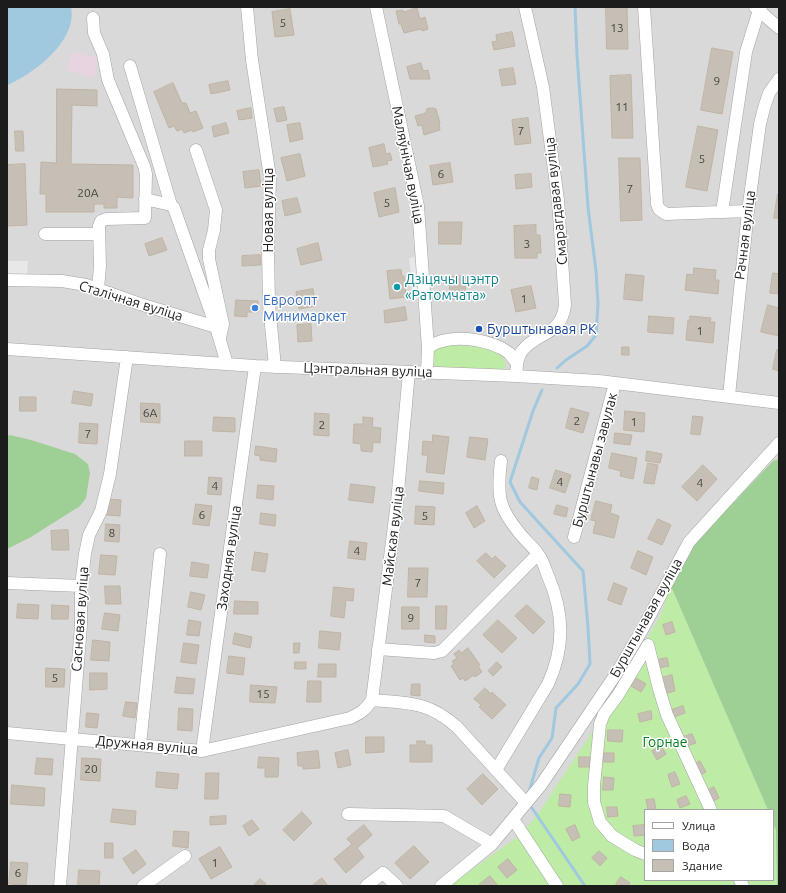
<!DOCTYPE html>
<meta charset="utf-8">
<style>
body{margin:0}
#map{position:relative;width:786px;height:893px;overflow:hidden;background:#eeece1;font-family:Ubuntu,sans-serif}
canvas{display:block}
.frame{position:absolute;inset:0;border:8px solid #1c1c1c;pointer-events:none}
.legend{position:absolute;left:644px;top:809px;width:130px;height:72px;box-sizing:border-box;background:#fff;border:1px solid #a4a4a4;margin:0;padding:5px 7px;list-style:none;font-size:12px;color:#1c1c1c}
.legend li{display:flex;align-items:center;gap:8px;height:20px}
.legend b{width:20px;border:1px solid #a4a4a4}
</style>
<div id="map">
<canvas width="786" height="893"></canvas>
<div class="frame"></div>
<ul class="legend">
<li><b style="height:5px;background:#fff"></b>Улица</li>
<li><b style="height:11px;background:#a0c8de"></b>Вода</li>
<li><b style="height:11px;background:#c6bfb5"></b>Здание</li>
</ul>
</div>
<script>
const ctx = document.querySelector('canvas').getContext('2d');
ctx.lineJoin = 'round';
function fillPath(path, color) { ctx.fillStyle = color; ctx.fill(path, 'evenodd'); }
function trace(path, color, width, dash) { ctx.strokeStyle = color; ctx.lineWidth = width; ctx.lineCap = dash ? 'butt' : 'round'; ctx.setLineDash(dash || []); ctx.stroke(path); }
function label(font, color, halo, rows, align = 'center') {
  ctx.font = font + ' Ubuntu,sans-serif'; ctx.lineWidth = 3; ctx.setLineDash([]); ctx.textBaseline = 'middle'; ctx.strokeStyle = halo; ctx.fillStyle = color; for (const [text, x, y, turn = 0] of rows) {
    ctx.save(); ctx.translate(x, y); ctx.rotate((+turn || 0) * Math.PI / 180); ctx.textAlign = isNaN(turn) ? turn : align; if (halo) ctx.strokeText(text, 0, 0); ctx.fillText(text, 0, 0); ctx.restore();
  }
}
const residential = new Path2D(`
 M7 7H779V886H7ZM645 810H773V880H645Z`);
const industrial = new Path2D(`
 M71 52 98 57 94 77 67 71Z`);
const grass = new Path2D(`
 M444 346C460 345 506 344 506 367L503 369H496L439 368 432 363 434 349Z
 M671 586 768 810H645V880H773V823L776 830 777 886H449L520 835 538 814 604 714 661 614Z`);
const forest = new Path2D(`
 M10 435 31 440 75 454 88 464 90 473 86 498 80 506 31 537 7 549V436Z
 M779 459V886H777L776 830 773 823V810H768L671 586 695 543 773 461Z`);
const parking = new Path2D(`
 M415 257 420 299 414 300 409 258Z
 M7 261H28L27 275H7Z`);
const water = new Path2D(`
 M7 7H71C78 40 34 74 7 85Z`);
const stream = new Path2D(`
 M557 368 566 360 587 346 596 335 598 304 596 271 588 207 577 55 575 7
 M529 792 539 758 552 738 556 708 578 684 590 664 588 627 583 571 520 502 510 482 533 411 542 390
 M532 808 585 886`);
const building = new Path2D(`
 M606 7H627L628 49H607Z
 M417 8 420 19 425 17 428 29 422 31 421 29 404 33 401 24H399L396 11 403 10V12Z
 M290 9 294 35 275 37 272 12Z
 M512 32 515 46 494 50 492 42 497 41 496 35Z
 M712 48 733 52 722 114 701 110Z
 M421 63 423 71 428 70 430 79H410L407 67Z
 M513 68 516 84 502 86 499 70Z
 M631 75 633 138H612L610 76Z
 M228 81 230 90 211 94 209 85Z
 M173 83 182 103H186L190 113 196 111 203 128 193 132 192 130 184 133 182 129 177 131 174 126 169 128 154 92Z
 M57 89 97 90V106L72 105 71 164 133 165V198L117 197V208H104V204H94V212H46V194H40L41 162 56 163Z
 M284 107 287 120 277 122 274 109Z
 M251 108 252 118 239 120 237 111Z
 M433 108 436 109 440 123 439 125 440 130 424 135 422 125 418 126 415 116 426 113 427 109Z
 M528 118 531 143 515 145 512 120Z
 M226 123 229 133 214 137 212 127Z
 M300 123 303 139 290 142 287 125Z
 M698 126 718 130 707 191 686 187Z
 M15 131H23L24 151H16Z
 M384 144 386 154 390 153 392 160 387 161 388 164 373 167 369 148Z
 M300 154 305 176 287 181 281 158Z
 M619 158H640L642 220 621 221Z
 M450 163 453 182 433 185 430 166Z
 M25 164 27 225 7 226V165Z
 M259 170 261 186 245 188 243 172Z
 M531 174 532 187 516 189 515 175Z
 M395 188 399 212 379 217 374 193Z
 M778 194H779V218H774Z
 M297 198 301 212 285 216 282 201Z
 M439 222H462L461 244H439Z
 M536 225V235H540L541 253H537V258H515L514 226Z
 M162 238 167 250 149 256 145 244Z
 M318 243 322 260 301 265 297 249Z
 M260 255 261 265 242 266V256Z
 M694 268 716 270 715 280H719L718 294 685 290 687 274 693 275Z
 M401 270 402 276H404L406 297 390 299 387 271Z
 M773 273 779 274V294L770 293Z
 M626 274 644 276 642 301 624 299Z
 M465 276 466 298 450 299 449 277Z
 M531 286 536 308 516 312 511 290Z
 M313 289 316 306 299 309 296 292Z
 M236 300 258 301V312H247V317L235 316Z
 M768 305 779 308V336L761 332Z
 M405 307 407 320 385 323 384 311Z
 M649 316 674 318 673 334 648 332Z
 M690 316 711 318 710 322H715L713 343 686 340 688 320H690Z
 M311 324 312 341 298 342 297 325Z
 M622 347H629V355H622Z
 M777 350 779 351V371L773 369Z
 M74 391 93 394 91 406 72 403Z
 M20 397H36V411H20Z
 M141 403 160 404V423L141 422Z
 M571 408 589 413 583 433 566 428Z
 M625 411 645 413 644 432 624 430Z
 M315 413 329 414V436L314 435Z
 M693 416 703 417 700 435 691 434Z
 M214 417 235 418V432L213 431Z
 M363 417 373 418 372 427 381 428 380 443 373 442 372 452 361 451V444L353 443 354 424H363Z
 M80 423 98 424 97 444 79 443Z
 M615 433 632 435 630 445 614 443Z
 M433 435 449 437 444 474 426 472 428 455H422L423 441 432 442Z
 M470 437 488 439 485 460 467 457Z
 M185 441H202V456H185Z
 M256 446 277 449 276 462 260 460V456L255 455Z
 M647 451 662 454 660 463 646 461Z
 M612 453 637 458 633 479 620 476 621 471 609 468Z
 M648 463 658 465 654 484 644 483Z
 M703 465 717 479 697 501 682 487Z
 M556 470 571 475 565 493 550 488Z
 M209 477 222 478 221 495 208 494Z
 M532 477 539 479 537 490 529 488Z
 M420 481 444 483 443 494 419 491Z
 M351 484 375 487 373 503 349 500Z
 M258 485 274 486 273 500 257 498Z
 M108 499 121 500 120 516 107 515Z
 M596 501 612 505 610 513 619 516 614 538 593 533 596 521 591 520Z
 M196 504 212 506 209 526 193 524Z
 M557 505 568 508 566 517 554 514Z
 M416 506 435 507 434 525 415 524Z
 M477 506 485 521 474 528 466 513Z
 M261 513 276 515 275 526 260 524Z
 M658 519 671 525 662 545 648 539Z
 M106 524 120 525 119 542 105 541Z
 M68 530 69 550H52L51 531Z
 M350 541 367 543 365 560 348 558Z
 M638 551 653 557 646 575 631 568Z
 M255 552 268 554 265 572 252 570Z
 M486 553 492 559 495 556 506 566 494 578 477 561Z
 M101 555 117 556 115 575 99 574Z
 M192 562 209 565 207 578 190 576Z
 M409 568H428L427 597H408Z
 M614 583 627 588 621 605 608 600Z
 M105 586H120L121 604H106Z
 M334 587 354 589 353 601 346 600 344 618 331 616Z
 M191 592 205 595 201 610 188 607Z
 M235 601 258 602V614H234Z
 M18 604 39 605 38 619 17 618Z
 M52 605 69 606 68 619H52Z
 M527 605 545 622 533 634 515 616Z
 M436 606H447L446 629H436Z
 M402 607H419V629H402Z
 M105 613 120 615 118 631 102 629Z
 M189 620 201 622 199 636 187 635Z
 M498 620 517 638 502 653 483 635Z
 M672 622 675 632 666 635 663 625Z
 M320 631 341 633 339 650 319 648Z
 M235 633 252 637 250 648 233 644Z
 M425 635 435 636V643L425 642Z
 M93 640 110 642 109 661 91 660Z
 M184 643 199 645 196 664 181 662Z
 M294 643H300L299 653H294Z
 M468 648 480 665 478 666 482 672 475 677 474 675 465 681 463 678 460 680 451 666 454 664 452 661 457 658 454 654 459 650 461 653Z
 M229 656 245 658 243 675 227 673Z
 M667 658 669 666 658 668 656 660Z
 M295 662H306V669H295Z
 M497 662 502 667 493 676 488 671Z
 M319 664H336V677H318Z
 M46 668 65 669 64 687H46Z
 M90 673H107V689L90 690Z
 M672 675 675 691 662 694 658 679Z
 M177 677 195 679 193 694 175 693Z
 M636 678 646 684 641 692 631 686Z
 M308 681H321V702H307Z
 M412 684H420V696L411 695Z
 M251 685 277 687 275 703 250 702Z
 M485 688 491 694 492 692 506 705 492 719 479 707 481 705 474 699Z
 M126 702 137 703 135 718 123 716Z
 M683 706 685 713 671 718 669 711Z
 M179 708 193 709 192 731 178 730Z
 M651 711 652 719 640 722 638 714Z
 M87 713 99 714 97 728 86 727Z
 M608 730H623L622 742 608 741Z
 M692 734 696 743 684 747 680 738Z
 M366 737H384V752L366 753Z
 M417 741H425V745H432V762H410V745H417Z
 M661 746 666 754 657 760 652 751Z
 M348 750 351 765 338 768 335 753Z
 M318 751 320 768 303 769V766H298L297 753Z
 M604 753H614V762H604Z
 M259 757 279 758 278 777H265V768H258Z
 M579 757H590V767H579Z
 M37 758 53 759 52 775 35 774Z
 M82 758 101 759 100 781 81 780Z
 M700 761 706 772 697 777 692 766Z
 M157 772 179 774 177 789 156 787Z
 M675 772 680 784 672 787 668 775Z
 M206 773H219L218 799H205Z
 M483 774 498 789 482 805 467 789Z
 M604 777 614 778 613 790H603Z
 M12 785 45 788 44 806 11 804Z
 M714 787 719 798 711 802 706 791Z
 M560 794 571 795 570 807 559 806Z
 M686 796 690 804 680 808 677 800Z
 M654 799 656 809 648 810 646 800Z
 M607 807H617L618 816 608 817Z
 M113 809 136 811 135 825 111 822Z
 M302 812 312 823 294 841 283 830Z
 M226 816V824L210 825V817Z
 M252 820 259 829 249 836 243 826Z
 M364 825 372 835 357 848 364 857 346 873 334 859 352 844 347 839Z
 M575 825 580 837 572 841 566 829Z
 M644 825 645 835 634 836 633 826Z
 M174 831 189 832 188 848 173 846Z
 M105 843H113V858H105Z
 M414 846 429 862 410 879 395 863Z
 M220 847 232 867 211 879 199 859Z
 M136 850 146 864 133 874 123 859Z
 M599 851 607 858 600 866 592 858Z
 M508 859 517 870 507 878 498 867Z
 M11 862 28 863 26 885 9 884Z
 M79 870 100 871 99 886H78Z
 M490 876 498 886H480L479 885Z
 M621 877 630 883 628 886H619L616 884Z
 M322 878 328 886H312Z
 M260 879 266 884 264 886H253Z`);
const minor = new Path2D(`
 M247 7 252 60 270 177 268 252 269 304 275 367
 M376 7 418 206 428 348 427 372
 M644 7 657 204 659 209 666 214 748 211
 M755 7 779 28
 M93 18 94 33 103 54 108 80 144 166 146 174 145 218 106 219 101 221 99 226 100 266 98 289
 M130 66 171 205
 M196 150 216 210 214 230 209 250V259L223 324 220 338
 M145 199 171 205 174 208 216 327
 M722 212 746 52 759 10 761 7
 M45 234H99
 M7 280 62 281 86 285 140 304 216 327 227 364
 M428 348C431 346 435 343 439 342 459 335 492 340 509 353 512 356 514 360 517 363
 M7 349 255 366 516 376 599 381 779 403
 M516 376C517 368 516 358 522 351 537 331 561 337 565 305L558 200 543 87 525 7
 M729 396 748 211 760 124 764 108 769 93 779 79
 M574 537 615 383
 M7 583 81 586
 M378 649 434 653 442 651 538 554
 M372 700C408 703 428 701 457 727L526 803
 M7 733 202 751 350 718C361 713 365 710 372 700L397 502 409 372
 M140 745 160 554
 M202 751 255 366
 M496 770 548 684C565 647 564 613 548 576 545 569 543 560 538 554 533 547 527 542 522 536 498 508 497 496 501 461
 M348 814 444 816 492 844
 M513 819 557 886
 M645 854 635 850 612 836 600 822 594 802V786L600 724 604 714 618 695 648 645 659 689 667 715 711 810
 M740 880 743 886
 M60 886 81 625V586L85 554 89 535 101 511 110 474 127 357
 M143 886 185 856
 M366 886 383 873 397 886
 M441 886 492 844 541 785 616 674 642 630 689 542 779 443`);
const markers = [
 [397,287,4,"#0f9aa8"],
 [255,308,4,"#3f7fe0"],
 [479,329,4,"#1a4fb4"]
];
const numberNames = [
 ["5",283,23],
 ["13",617,28],
 ["9",717,81],
 ["11",622,107],
 ["7",521,131],
 ["5",702,159],
 ["6",441,174],
 ["7",630,189],
 ["20А",88,193],
 ["5",387,203],
 ["3",527,244],
 ["1",524,299],
 ["1",700,331],
 ["6А",150,413],
 ["2",577,421],
 ["1",634,422],
 ["2",322,425],
 ["7",88,434],
 ["4",560,482],
 ["4",700,483],
 ["4",215,486],
 ["6",202,515],
 ["5",425,516],
 ["8",112,533],
 ["4",357,551],
 ["7",418,583],
 ["9",411,618],
 ["5",55,678],
 ["15",263,694],
 ["20",91,769],
 ["1",215,863],
 ["6",18,873]
];
const streetNames = [
 ["Маляўнічая вуліца",408,165,79],
 ["Смарагдавая вуліца",556,201,-96],
 ["Новая вуліца",268,210,-90],
 ["Рачная вуліца",745,235,-83],
 ["Сталічная вуліца",131,301,17],
 ["Цэнтральная вуліца",368,370,2],
 ["Бурштынавы завулак",595,460,-75],
 ["Майская вуліца",393,536,-83],
 ["Заходняя вуліца",229,558,-82],
 ["Бурштынавая вуліца",646,618,-61],
 ["Сасновая вуліца",80,619,-86],
 ["Дружная вуліца",147,745,5]
];
const cultureNames = [
 ["Дзіцячы цэнтр",405,279],
 ["«Ратомчата»",405,295]
];
const shopNames = [
 ["Евроопт",263,300],
 ["Минимаркет",263,316]
];
const transitNames = [
 ["Бурштынавая РК",487,329]
];
const parkNames = [
 ["Горнае",665,742]
];
fillPath(residential, '#dad9d9');
fillPath(industrial, '#e8d3e1');
fillPath(grass, '#beeba5');
fillPath(forest, '#9ecf94');
fillPath(parking, '#e8e8e8');
fillPath(water, '#a0c8de');
trace(stream, '#a0c8de', 3);
fillPath(building, '#c6bfb5');
trace(building, '#c0b4a3', 1);
trace(minor, '#a3a3a3', 13);
trace(minor, '#fff', 12);
for (const [x, y, r, color] of markers) { const dot = new Path2D(); dot.arc(x, y, r, 0, 2 * Math.PI); ctx.fillStyle = color; ctx.fill(dot); trace(dot, '#fff', 1.5); }
label('12px', '#464542', null, numberNames);
label('14px', '#1c1c1c', '#fff', streetNames);
label('14px', '#0d838f', '#fff', cultureNames, 'left');
label('14px', '#366cbe', '#fff', shopNames, 'left');
label('14px', '#164399', '#fff', transitNames, 'left');
label('14px', '#077d21', '#fff', parkNames);
</script>
